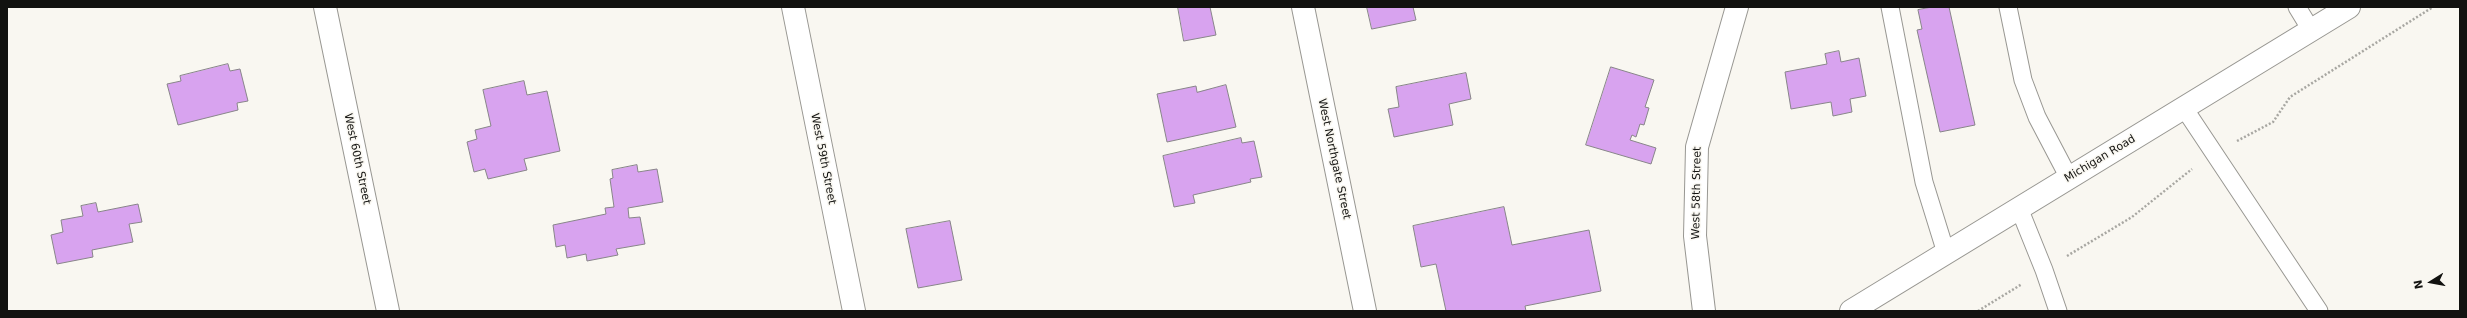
<!DOCTYPE html>
<style>
body{margin:0}
#map{position:relative;width:2467px;height:318px;overflow:hidden;background:#f9f7f1;font-family:"DejaVu Sans",sans-serif}
canvas{display:block}
.frame{position:absolute;inset:0;border:8px solid #121210;pointer-events:none}
.north{position:absolute;left:2411px;top:262px;width:40px;height:40px;-webkit-text-stroke:3px #f9f7f1;paint-order:stroke;rotate:259deg;font-size:11px;font-weight:700;line-height:16px;text-align:center;color:#121210}
.north::after{content:'';display:block;margin:auto;width:14px;height:18px;background:#121210;clip-path:polygon(50% 0,100% 100%,50% 72%,0 100%)}
</style>
<div id="map">
<canvas width="2467" height="318"></canvas>
<div class="frame"></div>
<div class="north">N</div>
</div>
<script>
const ctx = document.querySelector('canvas').getContext('2d');
ctx.lineJoin = 'round';
function fillPath(path, color) { ctx.fillStyle = color; ctx.fill(path, 'evenodd'); }
function trace(path, color, width, dash) { ctx.strokeStyle = color; ctx.lineWidth = width; ctx.lineCap = dash ? 'butt' : 'round'; ctx.setLineDash(dash || []); ctx.stroke(path); }
function label(font, color, halo, rows, align = 'center') {
  ctx.font = font + ' "DejaVu Sans",sans-serif'; ctx.lineWidth = 3; ctx.setLineDash([]); ctx.textBaseline = 'middle'; ctx.strokeStyle = halo; ctx.fillStyle = color; for (const [text, x, y, turn = 0] of rows) {
    ctx.save(); ctx.translate(x, y); ctx.rotate((+turn || 0) * Math.PI / 180); ctx.textAlign = isNaN(turn) ? turn : align; if (halo) ctx.strokeText(text, 0, 0); ctx.fillText(text, 0, 0); ctx.restore();
  }
}
const building = new Path2D(`
 M1178 7H1210L1216 35 1184 41Z
 M1367 7H1413L1416 20 1372 29Z
 M1932 7H1949L1975 125 1940 132 1917 30 1922 29 1918 10Z
 M1839 51 1841 62 1859 58 1866 96 1850 99 1852 112 1833 116 1831 102 1791 109 1785 72 1827 64 1825 54Z
 M228 64 230 71 240 69 248 101 237 103 238 110 178 125 167 84 181 81 180 76Z
 M1611 67 1654 80 1645 107 1649 108 1644 125 1640 124 1636 137 1632 135 1630 140 1656 148 1651 164 1586 145Z
 M1466 73 1471 99 1449 104 1453 125 1394 137 1388 109 1399 107 1396 87Z
 M524 81 527 95 547 91 560 151 524 159 527 170 488 179 485 169 474 172 467 142 477 139 475 130 491 126 483 90Z
 M1226 85 1236 127 1167 142 1157 94 1196 86 1197 92Z
 M1241 138 1242 143 1254 141 1262 177 1250 179 1251 182 1193 195 1195 203 1174 207 1163 156Z
 M637 165 638 172 657 169 663 202 628 208 629 218 640 217 645 244 616 249 618 255 587 261 586 254 567 258 565 245 556 247 553 225 606 214 605 208 614 207 610 179 613 178 612 170Z
 M96 203 98 212 138 204 142 222 129 224 133 242 92 250 93 257 57 264 51 235 63 232 61 220 83 216 81 206Z
 M1504 207 1512 245 1589 230 1601 291 1525 306 1526 311H1446L1436 264 1421 267 1413 226Z
 M950 221 962 280 918 288 906 229Z`);
const path = new Path2D(`
 M2237 141 2273 122 2290 97 2433 7
 M2067 256 2132 217 2192 169
 M1978 311 2022 284`);
const lane = new Path2D(`
 M1890 7 1924 182 1946 253
 M2008 7 2023 80 2037 117 2069 178
 M2297 7 2311 30
 M2184 108 2319 311
 M2019 208 2044 270 2058 311`);
const street = new Path2D(`
 M325 7 388 311
 M793 7 854 311
 M1303 7 1365 311
 M1704 311 1695 236 1697 147 1737 7`);
const primary = new Path2D(`
 M1851 311 2349 7`);
const streetNames = [
 ["West 60th Street",357,159,78],
 ["West 59th Street",823,159,79],
 ["West Northgate Street",1334,159,78],
 ["Michigan Road",2100,159,-31],
 ["West 58th Street",1697,193,-89]
];
fillPath(building, '#d8a3ef');
trace(building, '#888589', 1);
trace(lane, '#989792', 19);
trace(street, '#989792', 24);
trace(primary, '#989792', 24);
trace(path, '#a8a7a2', 2.5, [2, 2]);
trace(lane, '#fff', 17);
trace(street, '#fff', 22);
trace(primary, '#fff', 22);
label('11px', '#121210', '#f9f7f1', streetNames);
</script>
